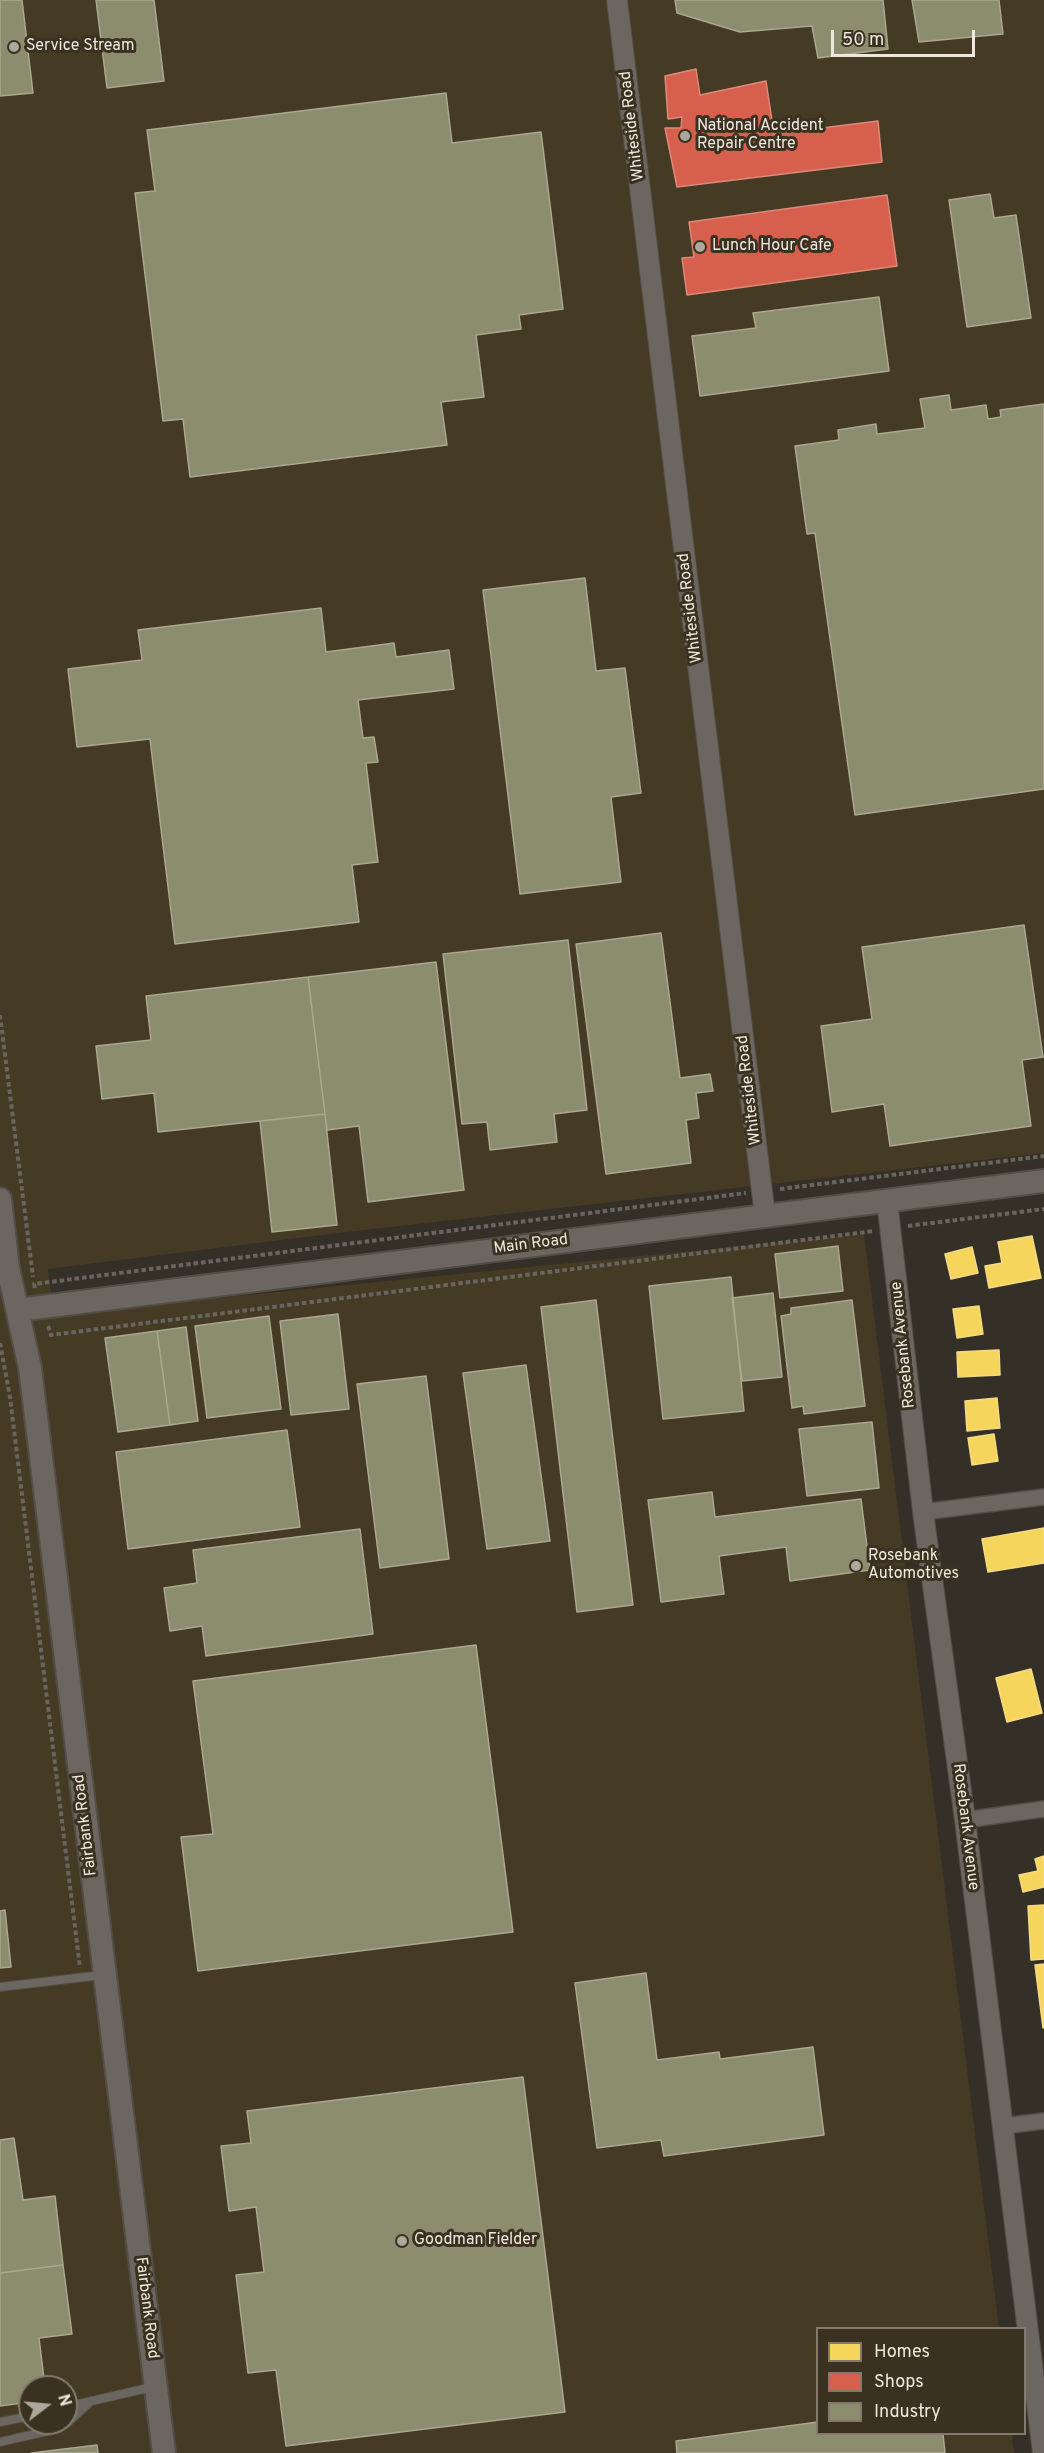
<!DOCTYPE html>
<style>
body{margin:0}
#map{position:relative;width:1044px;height:2453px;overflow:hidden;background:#353027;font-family:Overpass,sans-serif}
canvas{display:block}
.legend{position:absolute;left:816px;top:2327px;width:210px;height:108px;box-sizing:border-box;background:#3b3121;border:2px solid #837a6d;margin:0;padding:8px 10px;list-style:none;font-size:18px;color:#eee8de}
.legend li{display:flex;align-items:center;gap:12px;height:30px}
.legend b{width:30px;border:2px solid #837a6d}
.north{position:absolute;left:18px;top:2375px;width:60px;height:60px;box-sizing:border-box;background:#3b3121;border:2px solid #837a6d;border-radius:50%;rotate:74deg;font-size:16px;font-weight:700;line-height:24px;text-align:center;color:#eee8de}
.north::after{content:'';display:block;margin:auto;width:21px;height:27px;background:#ada89e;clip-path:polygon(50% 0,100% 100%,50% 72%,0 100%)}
.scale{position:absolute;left:831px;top:30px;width:144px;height:27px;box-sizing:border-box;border:3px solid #eee8de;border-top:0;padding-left:8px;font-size:18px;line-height:21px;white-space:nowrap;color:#eee8de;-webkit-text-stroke:4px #3b3121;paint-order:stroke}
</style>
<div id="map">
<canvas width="1044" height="2453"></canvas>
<ul class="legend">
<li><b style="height:16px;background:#f6d55c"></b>Homes</li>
<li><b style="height:16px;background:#d6604d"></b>Shops</li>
<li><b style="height:16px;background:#8c8c6e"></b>Industry</li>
</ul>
<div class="north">N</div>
<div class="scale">50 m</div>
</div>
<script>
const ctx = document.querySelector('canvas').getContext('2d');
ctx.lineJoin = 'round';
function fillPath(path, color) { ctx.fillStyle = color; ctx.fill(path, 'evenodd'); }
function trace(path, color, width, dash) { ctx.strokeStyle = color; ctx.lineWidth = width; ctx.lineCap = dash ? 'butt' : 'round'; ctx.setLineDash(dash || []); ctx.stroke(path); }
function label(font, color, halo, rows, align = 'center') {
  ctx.font = font + ' Overpass,sans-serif'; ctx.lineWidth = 6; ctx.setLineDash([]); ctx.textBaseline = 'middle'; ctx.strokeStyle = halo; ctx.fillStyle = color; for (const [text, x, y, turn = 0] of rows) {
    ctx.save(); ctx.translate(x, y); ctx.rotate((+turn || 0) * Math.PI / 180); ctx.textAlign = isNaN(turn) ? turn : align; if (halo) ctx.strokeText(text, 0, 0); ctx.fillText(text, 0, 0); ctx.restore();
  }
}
const built = new Path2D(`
 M0 0H1044V1153L338 1233 48 1269 54 1314 864 1234 999 2328H818V2434H1012L1014 2453H0ZM30 2387H66V2423H30Z`);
const homes = new Path2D(`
 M1032 1236 1041 1278 989 1288 985 1266 1002 1263 998 1242Z
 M972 1247 978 1273 951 1279 945 1254Z
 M979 1306 983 1334 957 1338 953 1309Z
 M999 1350 1000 1375 958 1377 957 1352Z
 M997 1398 1000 1428 967 1431 965 1401Z
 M994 1434 998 1461 972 1465 968 1438Z
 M1044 1528V1563L988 1572 982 1539Z
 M1031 1669 1042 1713 1007 1722 996 1678Z
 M1044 1856V1887L1023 1892 1019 1875 1038 1871 1035 1859Z
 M1044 1905V1959L1031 1960 1028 1906Z
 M1044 1964V2027L1043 2028 1035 1965Z`);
const shops = new Path2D(`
 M696 69 700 95 766 81 774 134 878 121 882 162 677 187 665 128H681L682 117 668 119 665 76Z
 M887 195 897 266 687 295 682 258 694 257 689 222Z`);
const industry = new Path2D(`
 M0 0H22L33 93 0 96Z
 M96 0H154L164 81 107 88Z
 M675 0H883L888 49 818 58 812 26 740 32 677 13Z
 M912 0H999L1003 34 919 42Z
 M446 93 452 143 541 132 563 309 519 315 521 329 476 335 484 397 441 402 447 445 190 477 183 419 163 421 135 193 155 191 147 130Z
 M990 194 994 218 1016 215 1031 318 967 327 949 200Z
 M879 297 889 371 700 396 692 336 756 328 753 313Z
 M949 395 951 410 986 405 988 419 1001 417 1000 410 1044 404V789L855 815 815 533 807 534 795 446 839 440 838 430 876 424 877 434 925 428 920 399Z
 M585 578 596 671 625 668 641 793 611 797 621 882 520 894 483 590Z
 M321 608 326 652 394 643 396 657 449 650 454 689 358 700 363 738 374 737 378 762 366 763 378 862 352 865 359 922 175 944 150 739 77 747 68 669 142 660 138 630Z
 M1024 925 1043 1057 1022 1060 1031 1126 890 1146 884 1104 832 1112 821 1026 872 1019 862 947Z
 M661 933 680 1078 710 1074 713 1091 696 1093 699 1118 686 1120 691 1163 606 1174 576 944Z
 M568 940 587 1110 554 1114 557 1142 490 1150 487 1122 462 1124 443 954Z
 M436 962 464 1190 368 1202 359 1126 327 1130 308 977Z
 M308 977 325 1114 158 1132 154 1093 102 1099 96 1046 151 1040 146 996Z
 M325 1114 337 1225 272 1232 260 1121Z
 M838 1246 843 1291 780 1298 775 1254Z
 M731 1277 744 1411 663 1419 649 1286Z
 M773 1293 782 1377 742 1381 732 1298Z
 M596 1300 633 1605 577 1612 541 1307Z
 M852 1300 865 1406 804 1414 803 1406 792 1408 781 1316 791 1314V1308Z
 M338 1314 349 1409 291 1415 280 1321Z
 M269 1316 281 1409 207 1418 195 1326Z
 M186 1327 198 1421 170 1425 157 1331Z
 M157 1331 170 1425 118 1432 105 1338Z
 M526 1365 550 1541 487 1549 463 1373Z
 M426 1376 449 1559 380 1568 357 1384Z
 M872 1422 879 1488 807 1496 799 1429Z
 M287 1430 300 1527 128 1549 116 1452Z
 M712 1492 715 1517 861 1499 870 1570 790 1581 786 1547 719 1556 724 1594 661 1602 648 1500Z
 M360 1529 373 1634 206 1656 202 1626 170 1631 164 1588 197 1583 193 1550Z
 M476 1645 513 1932 198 1971 181 1837 213 1834 193 1681Z
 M5 1910 11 1967 0 1968V1911Z
 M646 1973 657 2060 719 2052 720 2059 813 2047 824 2135 664 2156 661 2140 597 2148 575 1983Z
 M523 2077 565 2412 286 2446 276 2370 248 2373 236 2275 264 2272 256 2207 229 2211 221 2146 251 2143 247 2111Z
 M14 2138 23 2200 55 2196 63 2265 0 2273V2140Z
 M63 2265 72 2334 39 2338 45 2387H30V2402L0 2406V2273Z
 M818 2422V2434H943L945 2453H677L676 2441Z
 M97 2445 98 2453H31Z`);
const path = new Path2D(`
 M0 1015 33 1277
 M780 1189 1044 1156
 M908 1226 1044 1209
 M35 1288 34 1284 746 1193
 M48 1326 51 1335 874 1231
 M0 1343 10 1397 80 1968`);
const service = new Path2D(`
 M0 1987 102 1975
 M66 2407 152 2387
 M0 2422 30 2416
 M0 2442 57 2429 67 2423 91 2401`);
const minor = new Path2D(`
 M923 1512 1044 1497
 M965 1820 1044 1809
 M1003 2126 1044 2121`);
const tertiary = new Path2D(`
 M617 0 765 1216
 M887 1201 923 1512 965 1820 1043 2453`);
const secondary = new Path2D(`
 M0 1199 8 1268 30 1368 164 2453
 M18 1310 1044 1181`);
const markers = [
 [14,47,6,"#ada89e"],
 [685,136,6,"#ada89e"],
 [700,247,6,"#ada89e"],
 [856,1566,6,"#ada89e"],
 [402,2241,6,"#ada89e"]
];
const poiNames = [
 ["Service Stream",26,47],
 ["National Accident",697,127],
 ["Repair Centre",697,145],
 ["Lunch Hour Cafe",712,247],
 ["Rosebank",868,1557],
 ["Automotives",868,1575],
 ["Goodman Fielder",414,2241]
];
const streetNames = [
 ["Whiteside Road",633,126,-97],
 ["Whiteside Road",691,608,-97],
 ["Whiteside Road",750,1090,-97],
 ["Main Road",531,1245,-7],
 ["Rosebank Avenue",904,1345,-96],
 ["Fairbank Road",86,1825,-97],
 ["Rosebank Avenue",965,1827,83],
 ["Fairbank Road",146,2308,83]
];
fillPath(built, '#453a24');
fillPath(homes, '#f6d55c');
trace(homes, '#f4db83', 1.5);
fillPath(shops, '#d6604d');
trace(shops, '#dd8978', 1.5);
fillPath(industry, '#8c8c6e');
trace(industry, '#a9a890', 1.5);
trace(service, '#524e46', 10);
trace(minor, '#524e46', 18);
trace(tertiary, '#524e46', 22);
trace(secondary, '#524e46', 26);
trace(path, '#68655e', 4, [4.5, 3]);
trace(service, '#6b6760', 8);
trace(minor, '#6b6760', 15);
trace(tertiary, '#6b6760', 20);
trace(secondary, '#6b6760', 22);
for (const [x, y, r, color] of markers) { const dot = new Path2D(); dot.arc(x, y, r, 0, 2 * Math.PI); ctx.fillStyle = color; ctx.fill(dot); trace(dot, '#3b3121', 2); }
label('16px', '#eee8de', '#3b3121', poiNames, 'left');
label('16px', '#eee8de', '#3b3121', streetNames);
</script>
